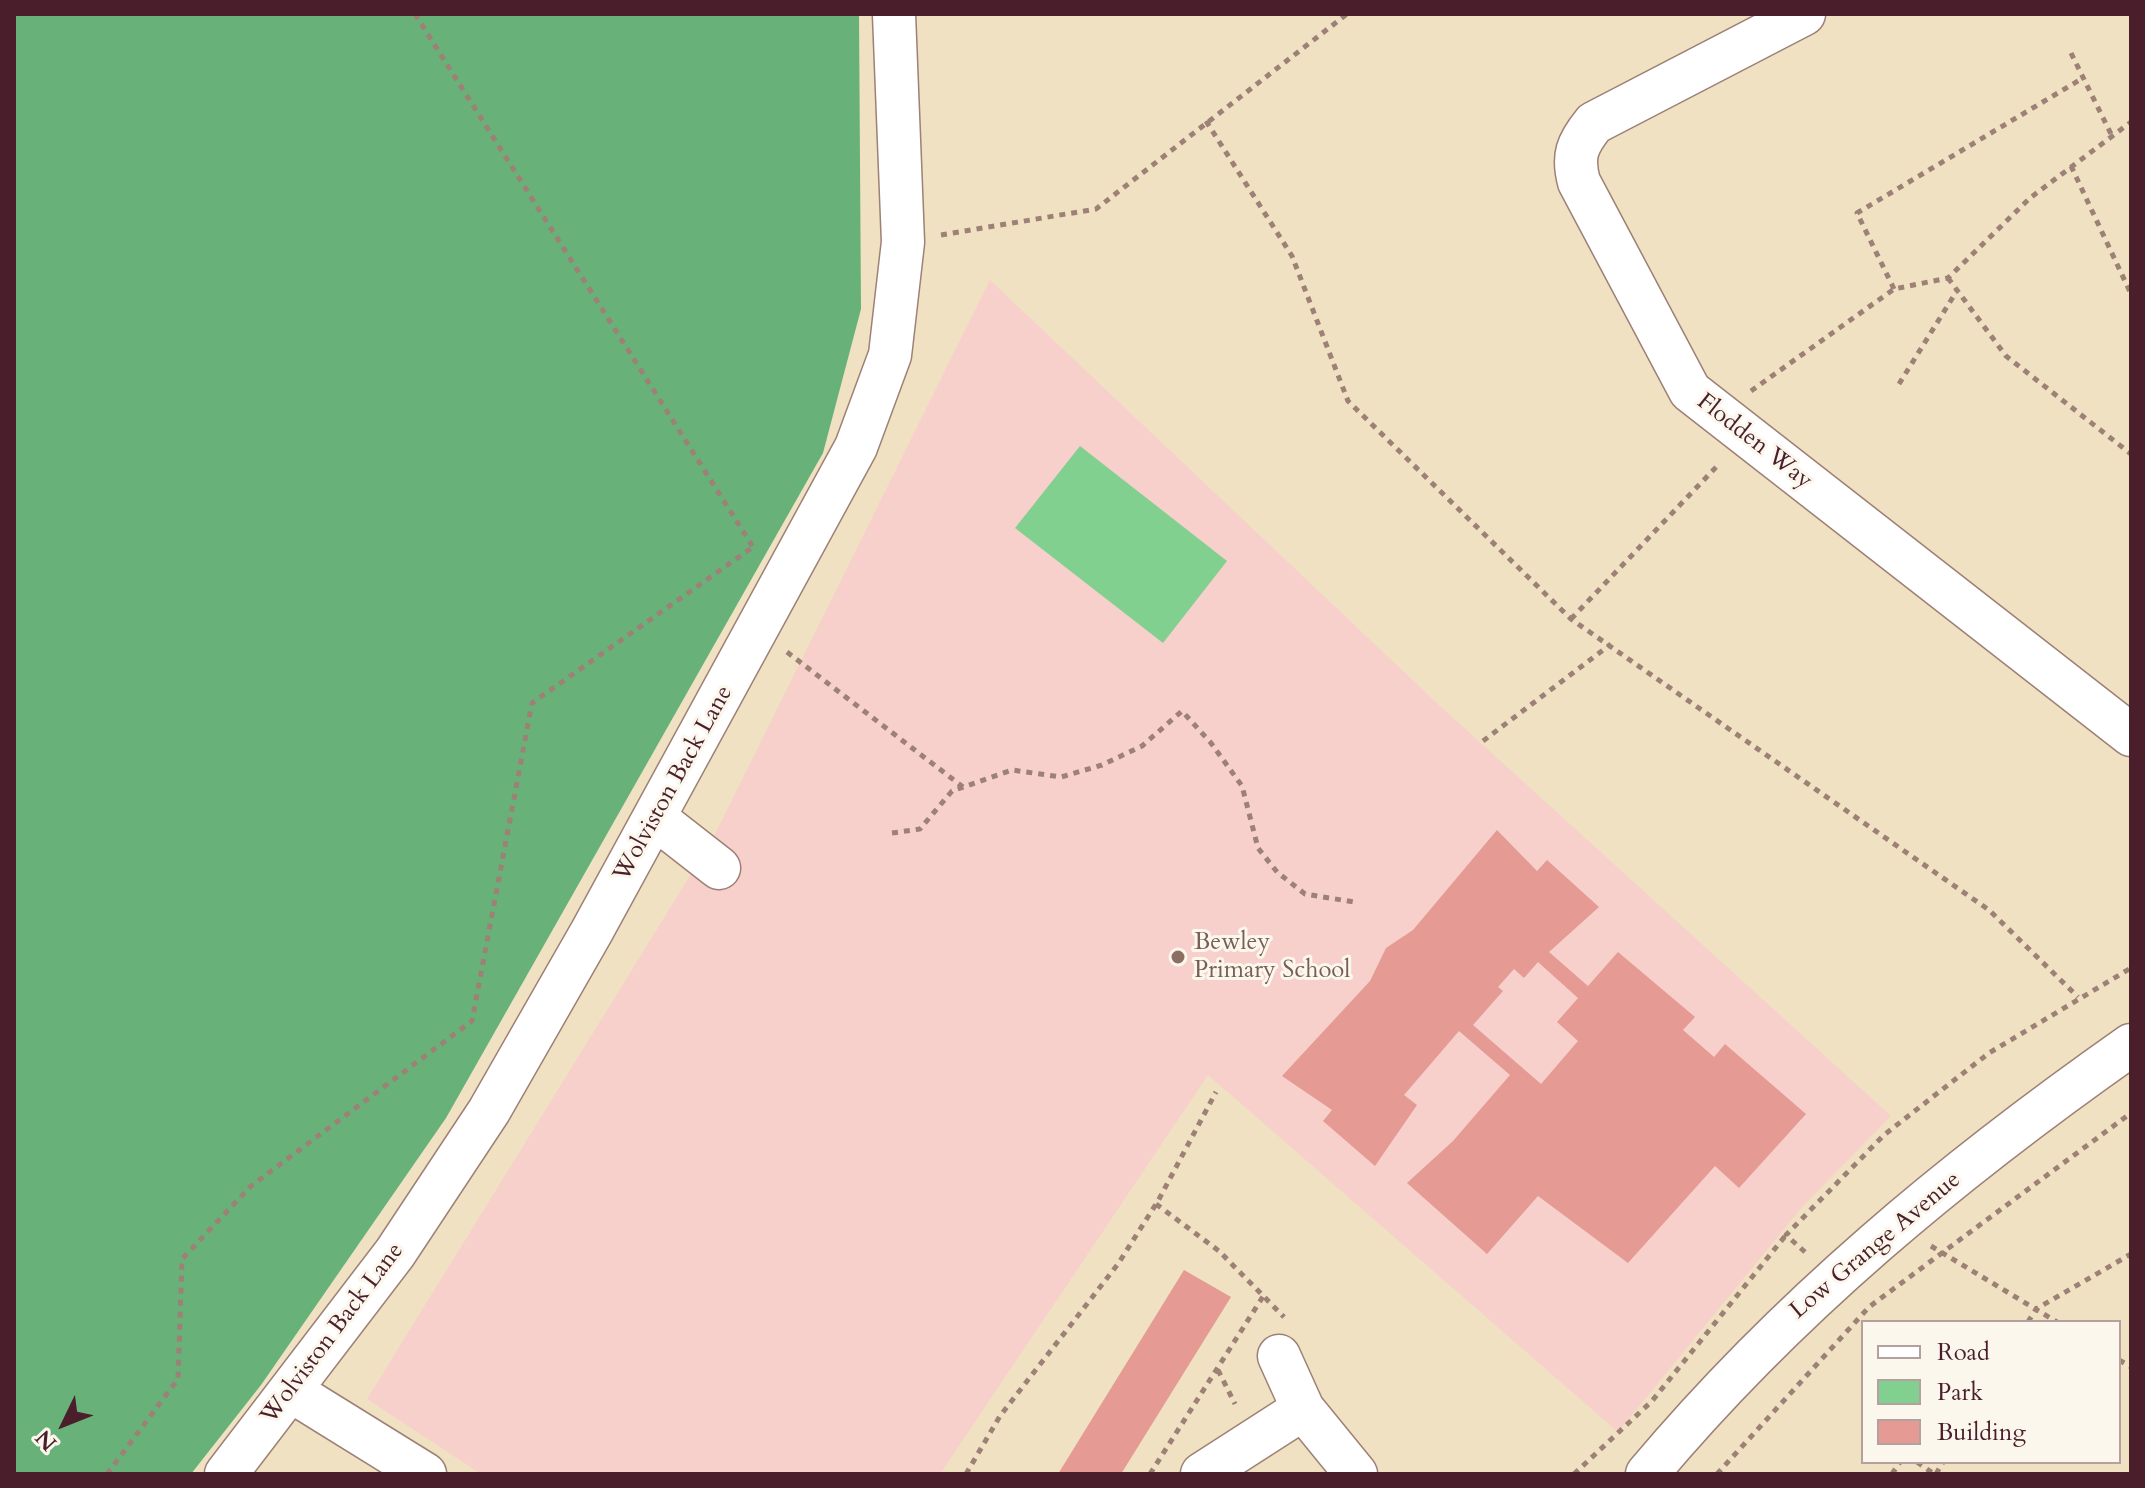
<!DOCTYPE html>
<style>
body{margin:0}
#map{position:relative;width:2145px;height:1488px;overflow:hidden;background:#f0e1c2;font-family:Cardo,serif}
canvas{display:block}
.frame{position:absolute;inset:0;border:16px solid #4a1f2b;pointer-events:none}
.legend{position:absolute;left:1861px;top:1320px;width:260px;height:144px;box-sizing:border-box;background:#fbf7ec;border:2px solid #b4a19f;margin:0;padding:10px 14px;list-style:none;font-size:24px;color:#4a1f2b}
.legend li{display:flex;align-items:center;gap:16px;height:40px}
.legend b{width:40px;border:2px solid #b4a19f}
.north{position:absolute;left:24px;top:1384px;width:80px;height:80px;-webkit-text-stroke:6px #fbf7ec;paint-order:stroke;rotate:227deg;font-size:22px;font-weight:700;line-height:32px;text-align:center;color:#4a1f2b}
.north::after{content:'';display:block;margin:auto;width:28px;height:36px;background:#4a1f2b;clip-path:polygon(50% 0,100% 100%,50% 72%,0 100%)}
</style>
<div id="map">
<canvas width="2145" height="1488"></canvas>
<div class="frame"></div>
<ul class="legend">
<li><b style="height:10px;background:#fff"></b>Road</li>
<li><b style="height:22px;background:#81d090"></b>Park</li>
<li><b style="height:22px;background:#e59a93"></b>Building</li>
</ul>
<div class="north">N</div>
</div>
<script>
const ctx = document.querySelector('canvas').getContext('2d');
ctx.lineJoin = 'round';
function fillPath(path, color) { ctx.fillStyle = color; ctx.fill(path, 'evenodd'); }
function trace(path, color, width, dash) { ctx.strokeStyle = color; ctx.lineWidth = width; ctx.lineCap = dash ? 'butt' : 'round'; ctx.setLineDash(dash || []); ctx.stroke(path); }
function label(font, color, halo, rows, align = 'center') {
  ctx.font = font + ' Cardo,serif'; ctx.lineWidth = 6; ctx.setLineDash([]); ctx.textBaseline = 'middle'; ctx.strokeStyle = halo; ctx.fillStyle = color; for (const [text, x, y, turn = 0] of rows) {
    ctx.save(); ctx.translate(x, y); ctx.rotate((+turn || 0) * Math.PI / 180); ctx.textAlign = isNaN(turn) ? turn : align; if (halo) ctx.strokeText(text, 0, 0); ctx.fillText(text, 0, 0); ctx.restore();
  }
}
const built = new Path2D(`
 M990 280 1440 706 1891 1116 1802 1207 1618 1432 1208 1075 940 1474H481L367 1399 712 840Z`);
const green = new Path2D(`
 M1080 446 1227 561 1163 643 1015 528Z`);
const forest = new Path2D(`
 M14 14H859L861 309 823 453 446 1118 261 1385 191 1474H14Z`);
const building = new Path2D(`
 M1497 830 1537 871 1547 860 1599 907 1549 952 1588 986 1618 952 1695 1017 1683 1030 1714 1057 1725 1044 1806 1114 1739 1188 1715 1166 1628 1263 1538 1196 1487 1254 1407 1183 1453 1141 1510 1075 1459 1031 1404 1095 1417 1105 1375 1166 1323 1121 1332 1110 1282 1076 1370 981 1386 948 1413 930ZM1538 962 1578 998 1557 1022 1578 1041 1541 1084 1473 1025 1503 991 1498 987 1514 969 1524 978Z
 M1184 1270 1231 1297 1121 1474H1058Z`);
const path = new Path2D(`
 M415 14 753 547
 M2071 53 2111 134
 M1206 121 1292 256 1348 401 1571 619 1989 910 2078 997
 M2071 166 2131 294
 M941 235 1096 209 1347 14
 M1948 278 2006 356 2131 454
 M1894 289 1857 213 2083 78
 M1899 384 1958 289
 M1751 391 1894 289 1948 278 2030 198 2131 122
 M1571 619 1720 463
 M787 652 963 787
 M1483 741 1611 644
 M892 833 920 829 952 791 1012 770 1061 777 1102 765 1142 746 1182 711 1211 743 1242 786 1258 848 1277 872 1305 894 1354 902
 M1156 1204 1219 1251 1284 1317
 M1931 1246 2057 1322
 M1805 1252 1786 1235 1884 1135 1989 1053 2131 968
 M2028 1322 2036 1309 2131 1254
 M2119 1360 2131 1367
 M1218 1370 1235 1404
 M1917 1462 1934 1474
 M107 1474 178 1379 182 1259 251 1186 472 1021 532 703 753 547
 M966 1474 1000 1416 1118 1264 1158 1201 1216 1092
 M1150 1474 1264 1295
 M1574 1474 1652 1401 1786 1235
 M1717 1474 1869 1307 2131 1113
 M1892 1474 1900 1462
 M1936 1474 1943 1462`);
const minor = new Path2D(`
 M1804 14 1594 123C1577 144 1572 156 1579 182L1690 391 2131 735
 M655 818 719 868
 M1279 1356 1303 1409 1356 1474
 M291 1391 425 1474
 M226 1474 395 1253 489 1111 592 931 856 447 890 355 903 242 894 14
 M1202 1474 1303 1409
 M1647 1474C1787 1307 1953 1170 2131 1045`);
const markers = [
 [1178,957,8,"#8d6e63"]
];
const streetNames = [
 ["Flodden Way",1754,442,38],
 ["Wolviston Back Lane",674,784,-61],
 ["Low Grange Avenue",1876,1246,-40],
 ["Wolviston Back Lane",333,1334,-53]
];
const educationNames = [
 ["Bewley",1194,943],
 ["Primary School",1194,971]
];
fillPath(built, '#f7d0cb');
fillPath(green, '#81d090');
fillPath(forest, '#68b27a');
fillPath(building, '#e59a93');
trace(minor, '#9d8076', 45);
trace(path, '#9d8076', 5, [6, 6]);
trace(minor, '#fff', 42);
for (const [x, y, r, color] of markers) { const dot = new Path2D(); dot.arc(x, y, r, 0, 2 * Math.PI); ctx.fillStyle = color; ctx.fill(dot); trace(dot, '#fbf7ec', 3); }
label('24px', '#4a1f2b', '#fbf7ec', streetNames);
label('24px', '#785e54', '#fbf7ec', educationNames, 'left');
</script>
